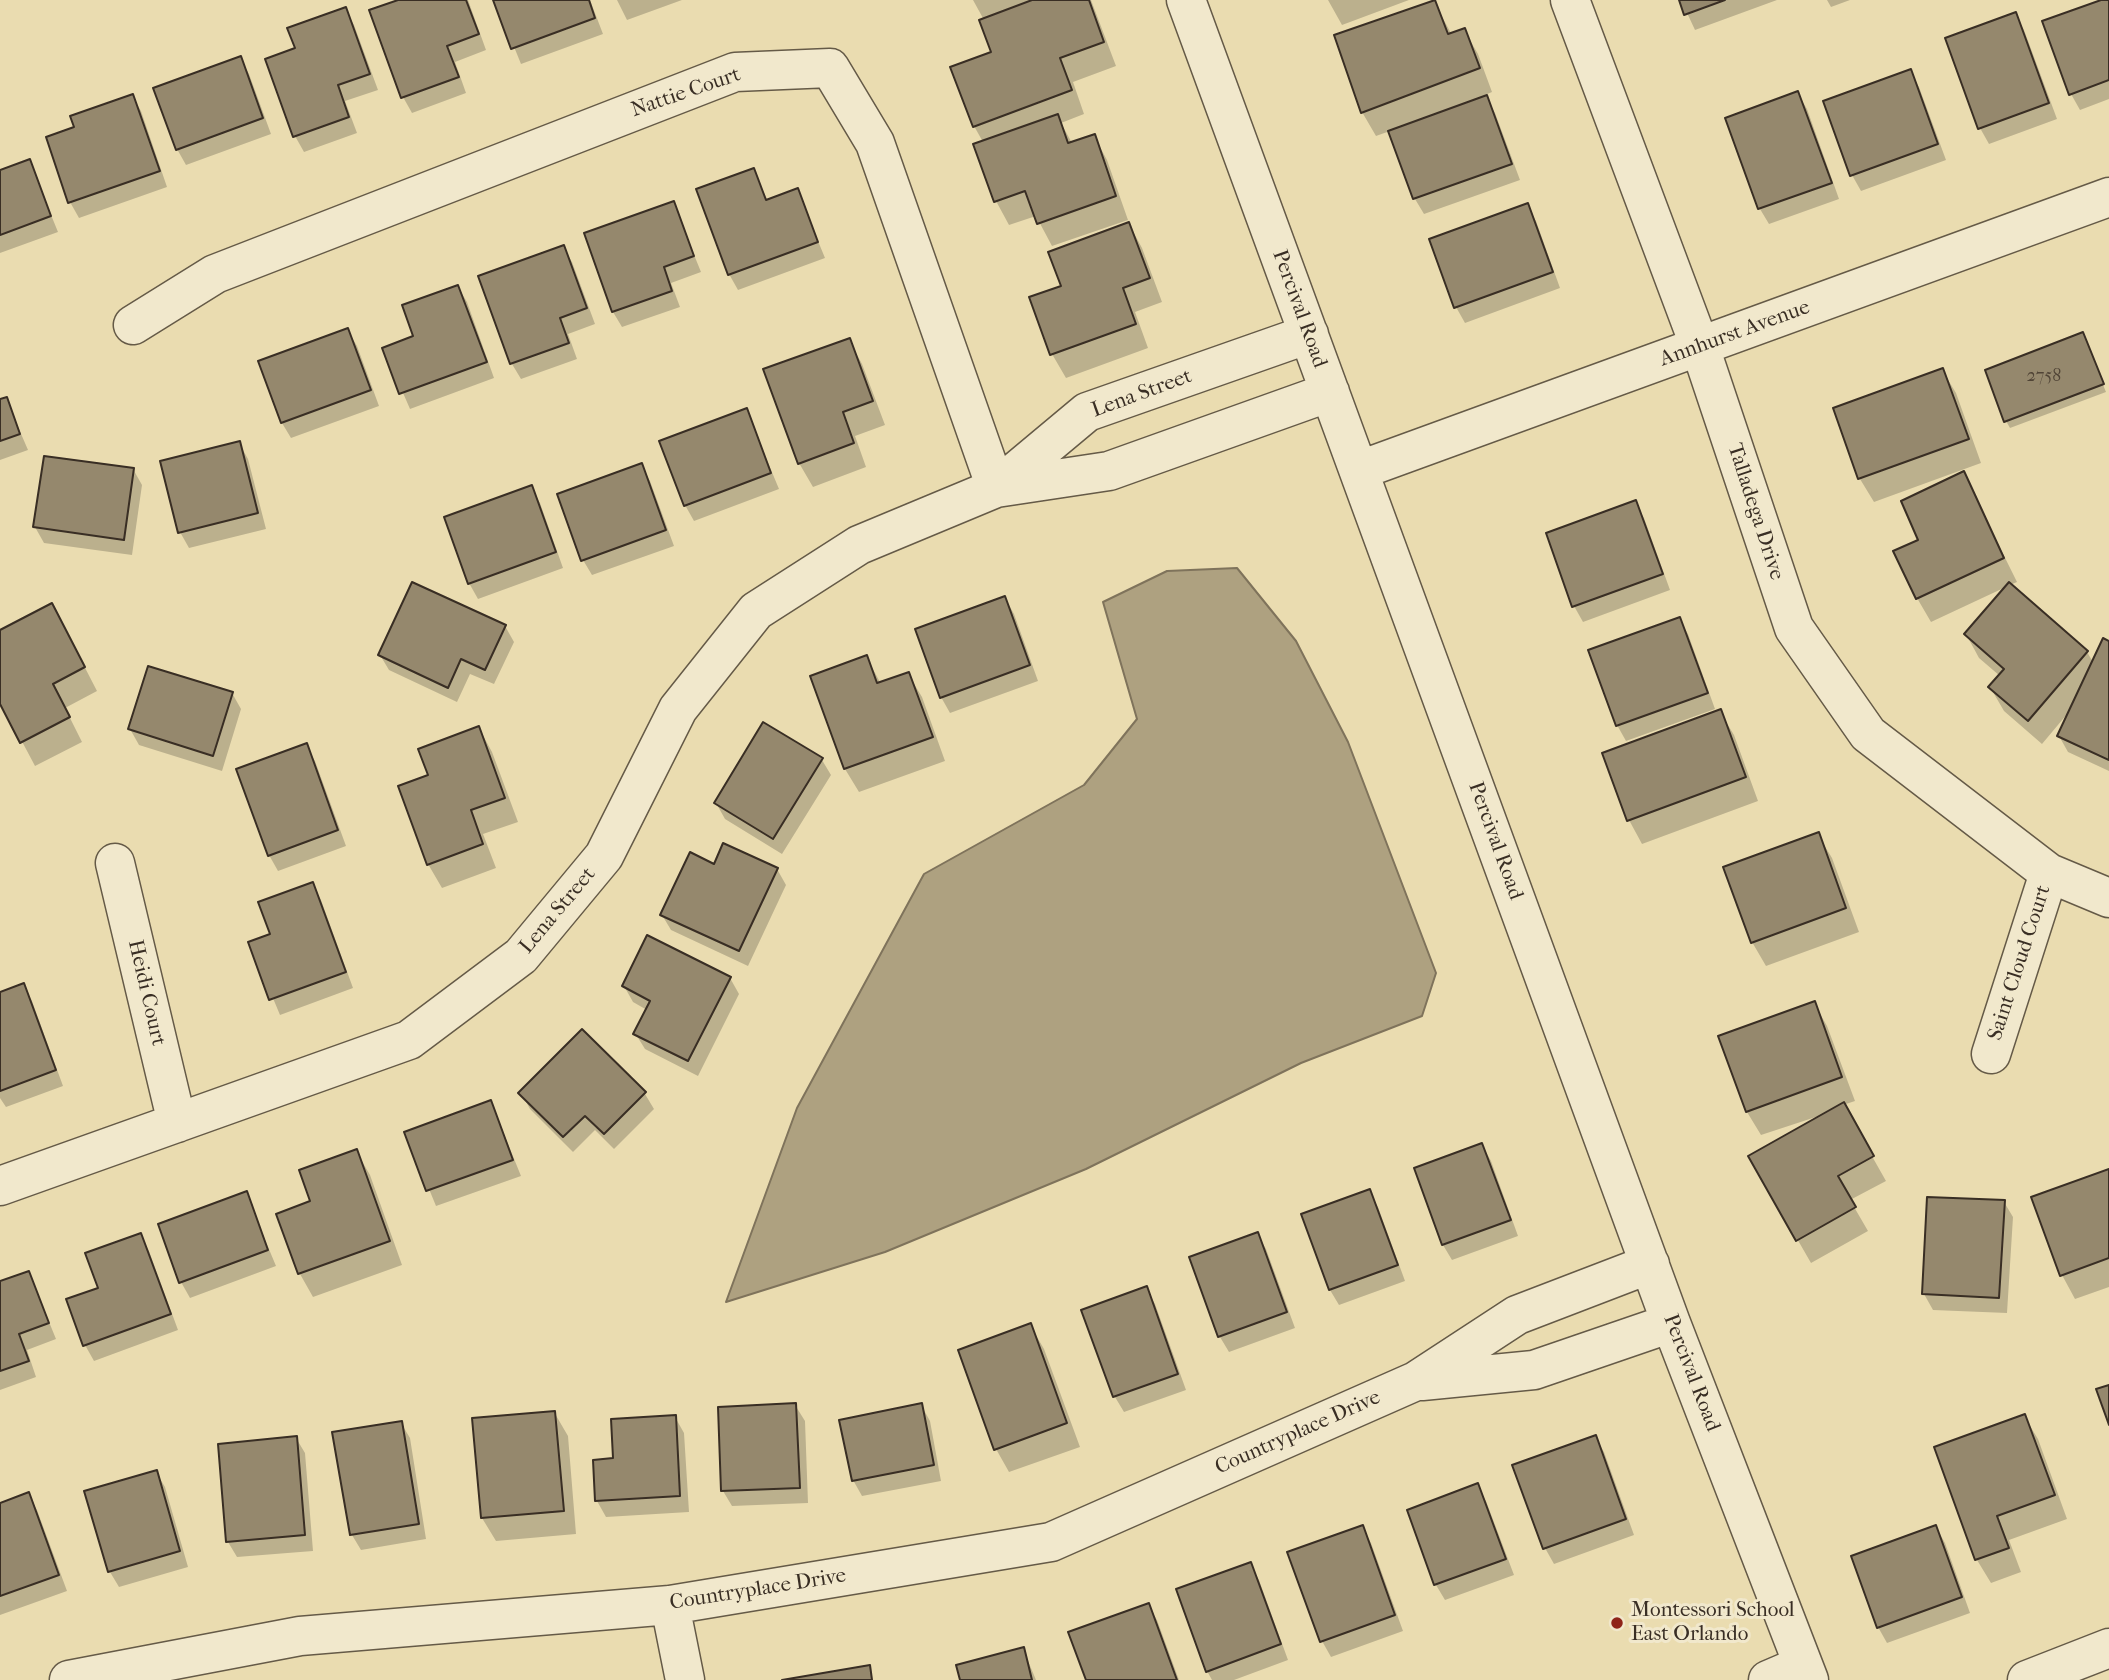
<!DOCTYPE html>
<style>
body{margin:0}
canvas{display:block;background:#eadcb0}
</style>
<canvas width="2109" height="1680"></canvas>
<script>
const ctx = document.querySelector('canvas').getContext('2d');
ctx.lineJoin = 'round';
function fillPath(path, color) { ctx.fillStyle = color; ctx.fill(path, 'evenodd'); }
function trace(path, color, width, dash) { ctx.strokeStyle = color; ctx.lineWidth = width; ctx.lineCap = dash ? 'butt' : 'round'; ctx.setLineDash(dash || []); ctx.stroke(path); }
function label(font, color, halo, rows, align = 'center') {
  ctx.font = font + ' "IM FELL French Canon",serif'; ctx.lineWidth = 6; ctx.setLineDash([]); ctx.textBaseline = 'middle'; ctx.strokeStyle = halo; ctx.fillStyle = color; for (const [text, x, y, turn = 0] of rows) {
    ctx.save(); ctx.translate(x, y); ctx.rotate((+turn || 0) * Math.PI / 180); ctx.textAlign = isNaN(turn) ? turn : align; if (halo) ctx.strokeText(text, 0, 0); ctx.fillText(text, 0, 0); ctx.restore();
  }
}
const water = new Path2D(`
 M1237 568 1296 641 1348 742 1436 973 1422 1016 1301 1063 1086 1169 885 1252 726 1302 797 1108 924 874 1084 785 1137 719 1103 602 1167 571Z`);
const shadow = new Path2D(`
 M403 0H468L486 50 455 62 466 93 412 113 403 97Z
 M495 0H590L603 34 521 64Z
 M617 0H682L627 20Z
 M973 0H1091L1116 66 1073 82 1084 114 1061 123 1072 143 1094 136 1107 160 1128 220 1052 246 1036 216 1009 225 996 201 983 142 974 126 993 53 984 20Z
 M1328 0H1409L1342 25Z
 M1681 0H1777L1695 30Z
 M1827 0H1850L1831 7Z
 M2106 0H2109V99L2080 110 2071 94Z
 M1434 2 1452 35 1464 30 1478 54 1492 92 1485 95 1495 113 1520 180 1424 214 1415 199 1390 131 1376 136 1362 112Z
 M345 9 354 25 378 90 345 101 357 133 304 152 295 136 297 49Z
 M2015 14 2024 30 2057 119 1989 144 1980 128 1948 39Z
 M240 58 249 74 271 134 186 165 177 149Z
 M1910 71 1919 87 1946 160 1861 191 1852 175Z
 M1798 94 1807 109 1839 199 1769 224 1760 209 1727 119Z
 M132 96 141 111 167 187 79 218 70 202 77 128Z
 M29 161 58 232 0 253V171Z
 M753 170 768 201 797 190 825 258 738 290 729 274Z
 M673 203 701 272 671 283 680 307 622 327 613 312 586 234Z
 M1527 206 1536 221 1560 288 1465 323 1456 307Z
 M1129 224 1142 248 1162 302 1135 312 1148 348 1066 378 1052 354 1063 287Z
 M563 247 572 262 595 324 568 334 577 359 521 379 512 364 480 277Z
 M458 287 467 302 494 378 410 409 384 349 416 337Z
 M348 331 357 346 379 406 291 438 282 423 260 362Z
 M2082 334 2106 392 2010 428 2006 421Z
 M849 340 862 364 885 425 855 436 866 467 813 487 799 463Z
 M1942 370 1956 393 1981 463 1874 502 1860 479 1835 409Z
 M6 399 28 450 0 460V401Z
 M746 410 779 489 694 521 685 505Z
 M239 443 248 459 266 529 189 548 180 532Z
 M641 465 650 481 674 546 592 575 583 560Z
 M133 469 142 485 132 555 44 543 35 527Z
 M1963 473 2017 582 2010 585 2087 652 2093 662 2109 643V771L2068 752 2059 736 2068 713 2042 744 2004 711 1990 687 2000 676 1979 658 1966 634 2008 586 1931 622 1917 598 1920 541Z
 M531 487 540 503 563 568 478 599 469 583Z
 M1635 503 1644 518 1670 590 1583 622 1574 606Z
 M1005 598 1014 614 1038 681 950 713 941 697Z
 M1679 619 1688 634 1715 709 1626 741 1617 725Z
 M505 626 514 642 494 684 470 674 457 702 389 670 380 655Z
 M65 629 97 691 65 708 82 742 35 766 0 700V632Z
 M867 658 881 684 908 674 922 697 945 761 859 792 845 769 812 677Z
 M232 693 241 709 222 771 139 745 130 729Z
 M1720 712 1734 735 1758 801 1642 844 1629 820Z
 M479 728 492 752 518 822 483 834 496 868 442 888 428 864 430 776Z
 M306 746 315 761 346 846 278 871 269 855Z
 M822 760 831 775 782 854 725 819 716 803Z
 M1818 835 1832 858 1859 932 1766 966 1752 942Z
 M715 866 777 869 786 885 748 966 671 930 662 915Z
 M312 884 321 900 353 988 280 1015 250 943 272 935Z
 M730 978 739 994 698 1076 645 1049 635 1033 647 1010 633 1002 624 986Z
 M23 985 32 1001 63 1086 6 1107 0 1098V994Z
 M1814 1003 1827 1026 1855 1101 1843 1105 1886 1181 1850 1200 1868 1231 1811 1263 1750 1157 1828 1113 1761 1135 1747 1112 1720 1037Z
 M582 1031 645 1094 654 1109 614 1149 595 1130 573 1152 530 1109 521 1093Z
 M491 1102 521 1176 436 1206 406 1133Z
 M1482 1145 1491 1161 1518 1236 1452 1260 1443 1245 1416 1169Z
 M356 1151 370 1175 402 1265 313 1297 300 1274 278 1215 313 1202Z
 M2109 1170V1287L2075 1299 2062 1275 2033 1198Z
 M1369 1192 1378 1207 1405 1281 1339 1305 1330 1290 1303 1215Z
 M246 1194 276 1266 190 1298 181 1282Z
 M2004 1202 2013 1217 2007 1313 1933 1310 1924 1294Z
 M1257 1234 1266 1249 1295 1328 1229 1352 1220 1337 1191 1258Z
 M140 1235 149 1251 178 1330 94 1361 85 1345 100 1289Z
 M29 1273 56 1339 27 1350 36 1377 0 1390V1283Z
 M1146 1289 1155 1304 1186 1390 1124 1412 1115 1397 1083 1311Z
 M1030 1325 1044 1349 1080 1447 1009 1472 996 1449Z
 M795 1405 805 1421 808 1503 732 1506 723 1491Z
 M921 1405 930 1421 941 1481 862 1496 853 1480Z
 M554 1412 568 1436 576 1534 496 1541 482 1518Z
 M2024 1416 2038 1439 2067 1519 2009 1540 2021 1572 1991 1583 1977 1560 1936 1448Z
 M675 1417 684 1433 689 1512 606 1517 597 1501 614 1460Z
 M401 1423 410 1438 426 1539 361 1550 352 1535Z
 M1595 1437 1604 1452 1634 1535 1554 1564 1545 1548Z
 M296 1438 305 1453 313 1551 237 1557 228 1542Z
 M156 1472 165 1487 188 1567 119 1587 110 1572 86 1493Z
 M1477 1486 1486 1501 1514 1575 1445 1600 1436 1585 1409 1511Z
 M28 1494 37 1510 67 1591 0 1615V1504Z
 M1362 1527 1371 1543 1403 1631 1331 1657 1322 1641Z
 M1936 1527 1945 1543 1970 1613 1887 1643 1878 1627Z
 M1250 1564 1259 1580 1288 1660 1234 1680H1212L1207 1671Z
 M1148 1605 1157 1620 1179 1680H1088Z
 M1023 1649 1036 1680H962Z`);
const building = new Path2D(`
 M398 0H466L479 34 447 46 459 77 401 98 369 10Z
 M493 0H589L595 18 511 49Z
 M1032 0H1089L1104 42 1060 58 1072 90 973 127 950 67 991 52 979 20Z
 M1435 0 1448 34 1465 28 1480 68 1361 113 1334 35Z
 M1679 0H1725L1684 15Z
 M2101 0H2109V80L2069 95 2042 21Z
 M346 7 370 74 338 85 349 117 293 137 265 59 295 48 287 28Z
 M2016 12 2049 103 1978 129 1945 38Z
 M241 56 263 118 176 150 153 88Z
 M1911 69 1938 144 1850 176 1823 101Z
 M1798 91 1832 183 1758 209 1725 118Z
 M133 94 160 171 68 203 46 137 74 127 70 116Z
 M1487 95 1512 164 1413 199 1388 131Z
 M1058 114 1068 143 1095 134 1116 196 1037 224 1025 191 994 202 973 144Z
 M30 159 51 216 0 235V170Z
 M754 168 766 200 798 188 818 242 728 275 696 189Z
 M674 201 694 256 664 267 672 291 612 312 584 233Z
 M1528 203 1553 272 1454 308 1429 239Z
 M1129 222 1150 278 1123 288 1136 324 1050 355 1029 297 1061 286 1048 252Z
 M564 245 587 308 560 318 569 343 510 364 478 276Z
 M458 285 487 362 399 394 382 348 413 336 402 305Z
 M348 328 371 390 281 423 258 361Z
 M2083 332 2104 384 2004 422 1985 370Z
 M850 338 873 401 843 412 854 443 798 464 763 369Z
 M1943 368 1969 439 1858 479 1833 408Z
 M7 397 20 434 0 441V399Z
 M747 408 771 473 684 506 659 441Z
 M240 441 258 513 178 533 160 461Z
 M44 456 134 468 124 540 33 527Z
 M642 463 666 530 581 561 557 494Z
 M1964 471 2004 558 1916 599 1893 551 1918 540 1901 501Z
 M532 485 556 552 468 584 444 517Z
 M1636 500 1663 574 1572 607 1546 533Z
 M412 582 506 625 485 670 461 659 448 688 378 655Z
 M2009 582 2088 651 2028 721 1988 687 2004 669 1964 634Z
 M1005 596 1030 665 940 698 915 629Z
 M52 603 85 667 53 684 70 717 20 743 0 704V630Z
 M1680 617 1708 693 1616 726 1588 650Z
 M2103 638 2109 641V760L2057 736Z
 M867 655 877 683 909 672 933 737 844 769 810 676Z
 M148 666 233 692 213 756 128 729Z
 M1721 709 1746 777 1627 821 1602 753Z
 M763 722 823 758 773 839 714 803Z
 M479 726 505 798 471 810 483 844 427 865 398 786 428 775 418 749Z
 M307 743 338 830 268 856 236 769Z
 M1819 832 1846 908 1751 943 1723 867Z
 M723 843 778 868 739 951 660 915 690 852 714 864Z
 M313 882 346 972 269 1000 248 942 270 934 258 902Z
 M647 935 731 977 688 1061 633 1034 650 1001 622 986Z
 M24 983 56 1070 0 1091V992Z
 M1815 1001 1842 1077 1746 1112 1718 1036Z
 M582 1029 646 1092 604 1134 585 1116 563 1137 518 1093Z
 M491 1100 513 1160 426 1191 404 1132Z
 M1844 1102 1874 1156 1838 1176 1856 1207 1796 1241 1748 1156Z
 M1482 1143 1511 1220 1442 1245 1414 1168Z
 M357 1149 390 1241 298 1274 276 1214 310 1201 299 1170Z
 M2109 1169V1258L2060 1276 2031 1197Z
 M1370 1189 1398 1265 1329 1290 1301 1214Z
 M247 1191 268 1250 179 1283 158 1224Z
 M1927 1197 2005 1200 1999 1298 1922 1294Z
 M1258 1232 1287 1312 1218 1337 1189 1257Z
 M141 1233 171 1314 83 1346 66 1299 98 1288 85 1253Z
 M29 1271 49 1323 19 1334 29 1361 0 1371V1281Z
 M1147 1286 1178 1374 1113 1397 1081 1310Z
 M1031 1323 1067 1423 994 1450 958 1350Z
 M2109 1385V1425L2096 1389Z
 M796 1403 800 1488 721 1491 718 1407Z
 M922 1403 934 1465 852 1481 839 1420Z
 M555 1411 564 1511 481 1518 472 1418Z
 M2025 1414 2055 1495 1997 1516 2009 1548 1975 1560 1934 1447Z
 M676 1415 680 1496 595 1501 593 1460 613 1458 611 1419Z
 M402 1421 419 1524 350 1535 332 1432Z
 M1596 1435 1626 1519 1543 1549 1512 1465Z
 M297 1436 305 1535 226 1542 218 1444Z
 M157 1470 180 1551 108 1572 84 1491Z
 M1478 1483 1506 1559 1434 1585 1407 1510Z
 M29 1492 59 1575 0 1596V1503Z
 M1363 1525 1395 1615 1320 1642 1287 1552Z
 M1936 1525 1962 1597 1877 1628 1851 1556Z
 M1251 1562 1281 1644 1206 1672 1176 1589Z
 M1149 1603 1177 1680H1086L1068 1632Z
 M1024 1647 1032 1680H960L956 1665Z
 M870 1665 872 1680H782Z`);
const minor = new Path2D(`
 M1186 0 1671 1323 1809 1680
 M1570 0 1700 347 1794 628 1868 734 2049 873 2109 898
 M133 325 215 274 735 72 830 68 875 143 996 488
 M1360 470 2109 197
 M996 488 1087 412 1309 334
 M115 863 177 1123
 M1991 1054 2049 873
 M0 1186 409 1040 521 956 604 856 678 709 756 611 859 545 996 488 1109 471 1330 392
 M1422 1381 1534 1370 1671 1323
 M670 1605 685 1680
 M69 1680 300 1636 670 1605 1051 1542 1416 1381 1517 1315 1650 1264
 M1768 1680 1803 1665
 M2027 1680 2109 1648`);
const markers = [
 [1617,1623,7,"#8f2418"]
];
const numberNames = [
 ["2758",2044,377]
];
const streetNames = [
 ["Nattie Court",686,93,-19],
 ["Percival Road",1299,309,70],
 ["Annhurst Avenue",1735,334,-20],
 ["Lena Street",1142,394,-20],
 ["Talladega Drive",1755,512,72],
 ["Percival Road",1495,841,70],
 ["Lena Street",558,911,-50],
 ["Saint Cloud Court",2020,963,-72],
 ["Heidi Court",146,993,77],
 ["Percival Road",1691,1373,69],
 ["Countryplace Drive",1298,1433,-24],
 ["Countryplace Drive",758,1590,-9]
];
const poiNames = [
 ["Montessori School",1631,1611],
 ["East Orlando",1631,1635]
];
fillPath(water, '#aea180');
trace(water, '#7f735b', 2);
fillPath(shadow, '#0003');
fillPath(building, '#95886d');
trace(building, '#392e24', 2);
trace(minor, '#655a47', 41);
trace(minor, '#f1e8cc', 38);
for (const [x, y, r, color] of markers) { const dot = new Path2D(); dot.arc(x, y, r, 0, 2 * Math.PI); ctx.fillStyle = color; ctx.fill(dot); trace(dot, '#f1e8cc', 2.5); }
label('18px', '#504436', null, numberNames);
label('21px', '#392e24', '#f1e8cc', streetNames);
label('21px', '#392e24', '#f1e8cc', poiNames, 'left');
</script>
